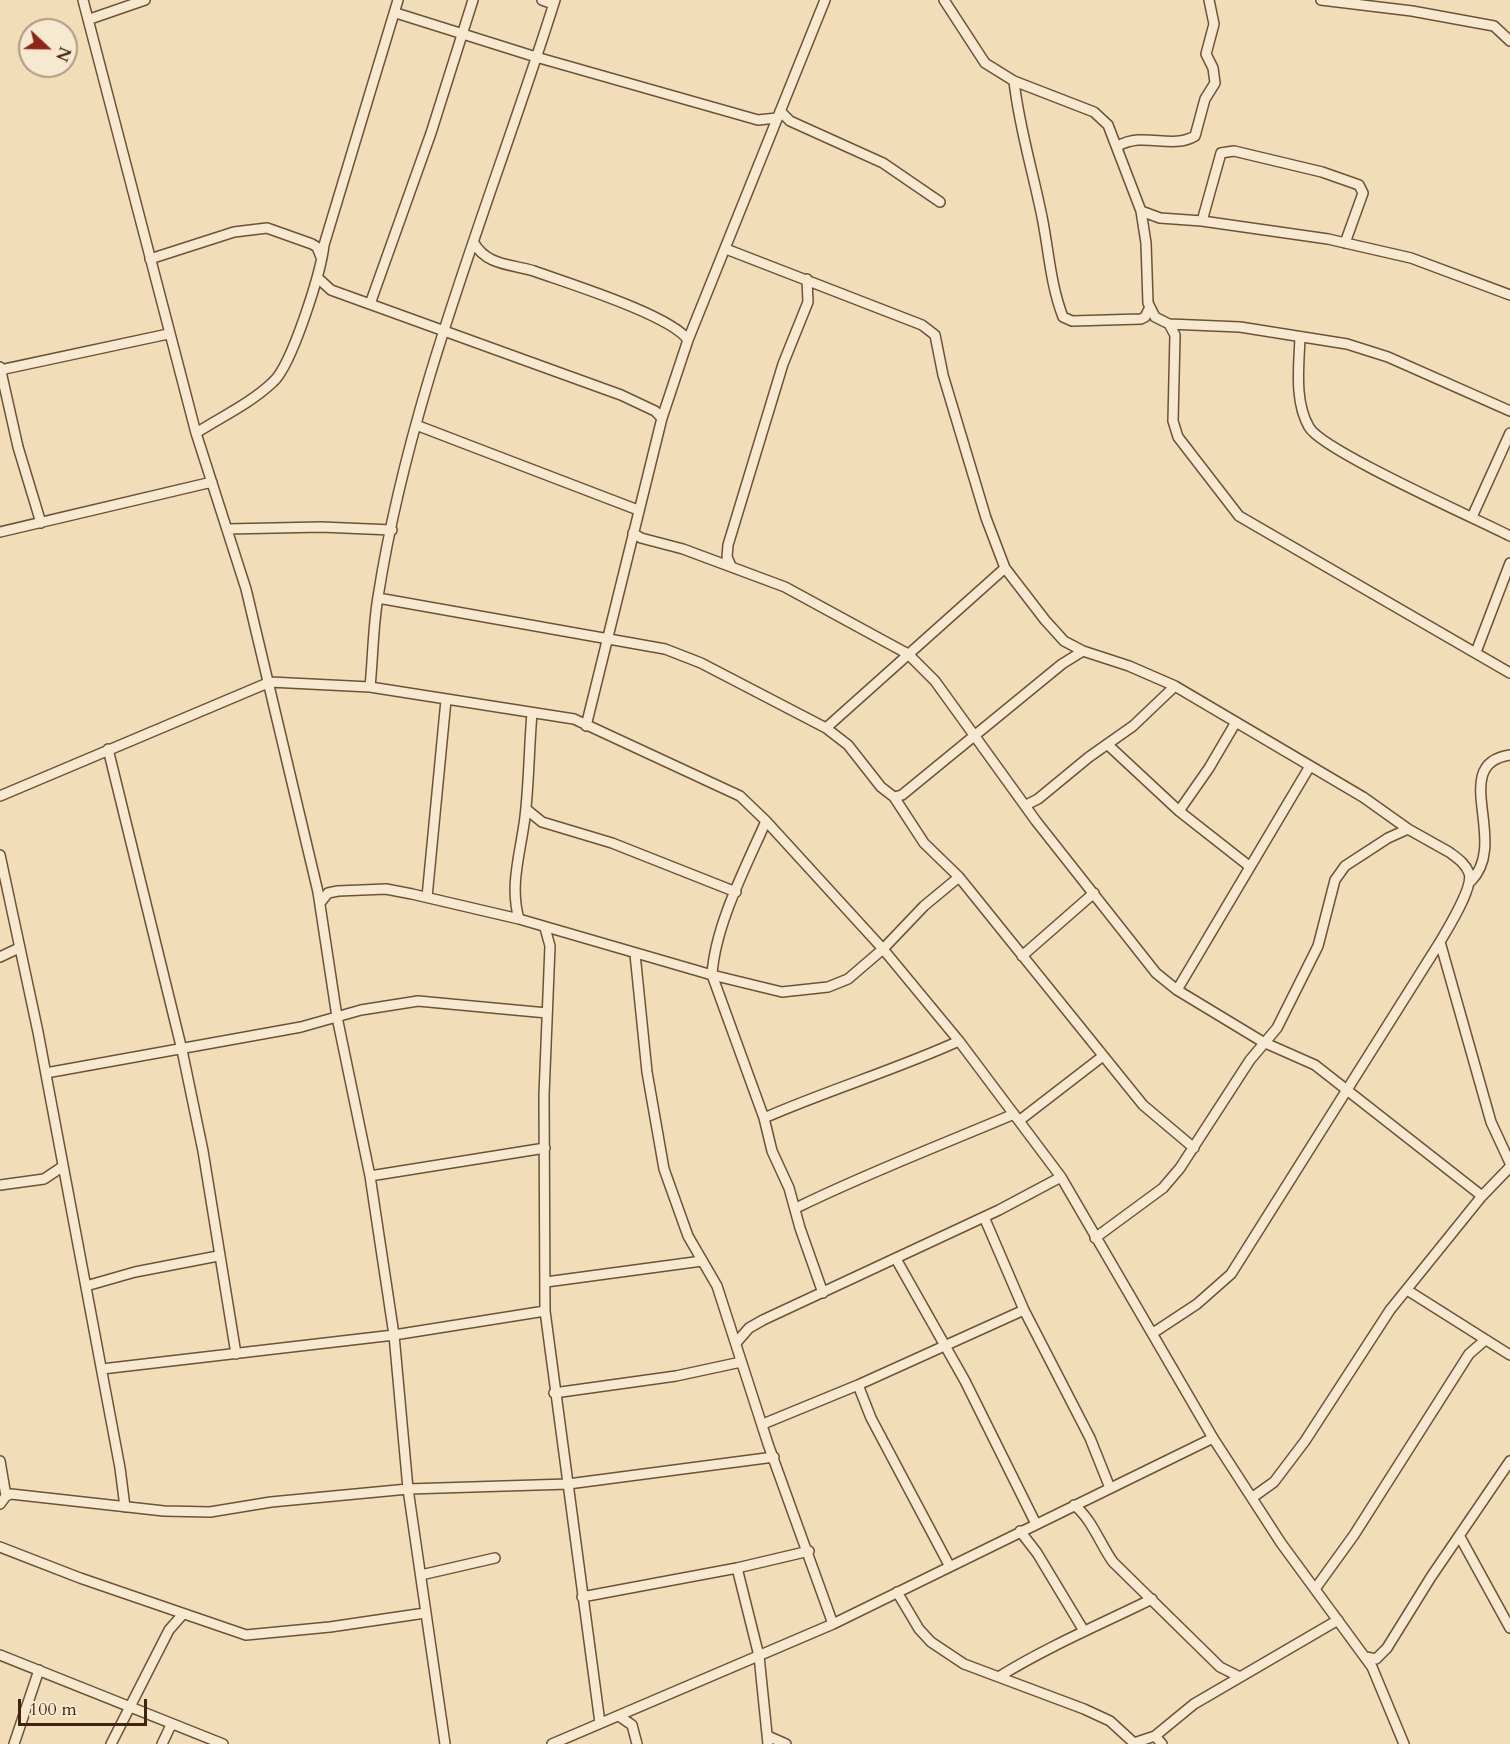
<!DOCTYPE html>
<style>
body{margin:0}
#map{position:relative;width:1510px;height:1744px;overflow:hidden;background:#f1ddb7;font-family:Cardo,serif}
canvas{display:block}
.north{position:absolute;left:18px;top:18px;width:60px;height:60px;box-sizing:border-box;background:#f6e9d0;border:2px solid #ae9a83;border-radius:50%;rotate:112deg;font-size:16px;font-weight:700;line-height:24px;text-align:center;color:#41230f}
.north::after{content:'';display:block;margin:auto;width:21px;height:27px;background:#8f2418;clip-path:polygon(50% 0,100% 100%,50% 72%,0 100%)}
.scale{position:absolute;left:18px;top:1699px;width:129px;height:27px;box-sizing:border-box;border:3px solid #41230f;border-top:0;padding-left:8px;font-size:18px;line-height:21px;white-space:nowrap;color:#41230f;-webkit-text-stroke:4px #f6e9d0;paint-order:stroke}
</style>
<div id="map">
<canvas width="1510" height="1744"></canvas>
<div class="north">N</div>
<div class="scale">100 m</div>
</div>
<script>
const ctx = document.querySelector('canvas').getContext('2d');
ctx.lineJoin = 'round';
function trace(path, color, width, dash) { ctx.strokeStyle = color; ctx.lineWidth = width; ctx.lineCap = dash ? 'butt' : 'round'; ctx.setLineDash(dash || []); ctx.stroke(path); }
const street = new Path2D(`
 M83 0 196 433 246 589 318 892 337 1017 370 1176 394 1335 408 1489 445 1744
 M542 0 553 4
 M944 0 985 63 1014 81 1094 112 1108 125 1141 211 1146 243 1148 303 1155 317 1169 324 1240 327 1347 344 1388 357 1510 411
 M1321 0 1412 11 1494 26 1510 41
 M396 13 536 57 758 120 777 118
 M90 19 145 0
 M1014 81C1019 128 1034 175 1043 222 1049 254 1051 286 1063 317L1072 321 1141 319 1145 317 1150 307
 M780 111 790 121 883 163 940 202
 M1118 146C1144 131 1171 150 1195 136L1205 99 1215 83 1213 68 1206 54 1214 24 1209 0
 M1141 211 1160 218 1202 221 1328 239 1411 258 1510 295
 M1202 221 1221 153 1234 151 1322 172 1359 185 1363 193 1345 243
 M474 243C487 266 512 264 534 271 567 283 671 315 688 340
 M726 249 922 325 935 335 943 375 986 518 1005 568 1045 620 1064 641 1083 651 1129 666 1175 686 1363 797 1408 829 1449 852C1457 858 1465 863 1469 873 1474 887 1448 928 1440 942L1231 1274 1197 1304 1153 1333
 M150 259 234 232 267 228 312 244 317 247 321 257
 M318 278 331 290 621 395 655 411 662 418
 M370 304 431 133 473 0
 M1169 324 1175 335 1173 421 1178 437 1239 516 1510 673
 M1300 337C1299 366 1294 401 1309 427 1321 450 1477 519 1510 536
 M0 367 18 447 41 523
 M0 370 168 334
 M416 425 638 510
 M196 433C221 417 251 403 273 382 292 365 321 272 324 245L398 0
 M1472 517 1510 433
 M227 529 321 527 392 530
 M0 532 212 482
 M633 533 641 538 683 549 785 587 908 654 935 681 1036 821 1156 973 1177 990 1263 1042 1315 1065 1482 1196
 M731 566 727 557 728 545 783 364 808 302 807 279
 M378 598 665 649 701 663 826 728 848 745 881 787 894 797 902 795 1062 664 1083 651
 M1476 652 1510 563
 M370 687C373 657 373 626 378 597 410 391 493 197 555 0
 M586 726 662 418 688 340 825 0
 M826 728 1005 568
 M1107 744 1179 811 1249 866
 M108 749 182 1050 203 1151 236 1354
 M0 796 270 682 370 687 574 719 740 796 766 821 883 949 959 1041 1061 1177 1213 1438 1281 1543 1372 1667 1404 1744
 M894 797 924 843 959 877 1143 1105 1194 1148
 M1026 805 1038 799 1089 757 1133 726 1175 686
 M526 809 542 822 612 843 736 892
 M1179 811 1209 768 1236 722
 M766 821C746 867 715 925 712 975L764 1118 772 1151 789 1188 800 1228 823 1293
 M0 855 38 1032 120 1468 125 1507
 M1471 881C1510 842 1448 764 1510 755
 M427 897 446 700
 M320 903 328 893 338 891 386 889 412 894 519 919 712 975 782 992 828 987 848 979 883 949 924 906 959 877
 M519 919C509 885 521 851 525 817 529 783 529 748 532 713
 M545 928 550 946 544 1095 545 1311 600 1723
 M1440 942 1491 1122 1510 1163
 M635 954 647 1072 664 1169 688 1236 717 1286 768 1444 833 1624
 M1022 956 1094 893
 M0 957 19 948
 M1177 990 1310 766
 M46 1073 301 1027 361 1010 418 1001 547 1013
 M764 1118C828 1090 895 1070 959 1041
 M1020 1120 1103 1056
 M370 1176 545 1148
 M0 1185 44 1179 62 1167
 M796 1208C867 1173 941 1145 1014 1114
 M984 1217 1024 1310 1090 1438 1110 1488
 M1095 1238 1163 1188 1180 1168 1250 1060 1277 1028 1318 946 1335 880 1345 866 1388 838 1408 829
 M896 1259 965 1381 1036 1524
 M546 1282 702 1261
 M86 1286 135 1272 218 1256
 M1407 1290 1510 1355
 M736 1343 749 1328 763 1320 999 1210 1061 1177
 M102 1369 394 1335 545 1311
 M858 1385 871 1418 949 1565
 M554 1393 676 1376 741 1362
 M763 1424 858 1385 1024 1310
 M0 1461 6 1496
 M1253 1497 1274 1482 1305 1441 1390 1310 1482 1196 1510 1167
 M0 1504 6 1496 11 1494 164 1511 210 1512 271 1502 408 1489 568 1484 774 1457
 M1074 1505C1092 1519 1100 1544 1113 1562L1220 1667 1240 1677
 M1020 1531 1037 1553 1084 1631
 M1460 1537 1510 1628
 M0 1547 80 1578 246 1635 330 1627 425 1613
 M737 1568 759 1656 768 1744
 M421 1575 495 1558
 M1315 1589 1354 1535 1469 1354 1484 1341
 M897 1592 919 1629 931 1642 964 1664 1084 1709 1110 1721 1134 1743 1155 1736 1162 1744
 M582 1597 737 1568 809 1551
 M0 1655 223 1744
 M1366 1657 1376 1659 1387 1648 1431 1577 1510 1461
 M1000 1676C1049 1646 1101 1624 1152 1599
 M619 1716 632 1725 637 1744
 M768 1736 786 1744
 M1155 1736 1194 1704 1338 1620
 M14 1744 39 1670
 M111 1744 169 1630 183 1614
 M162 1744 171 1725
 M552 1744 833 1624 1213 1438`);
trace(street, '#6d5239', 12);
trace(street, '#f6e9d0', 9);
</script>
